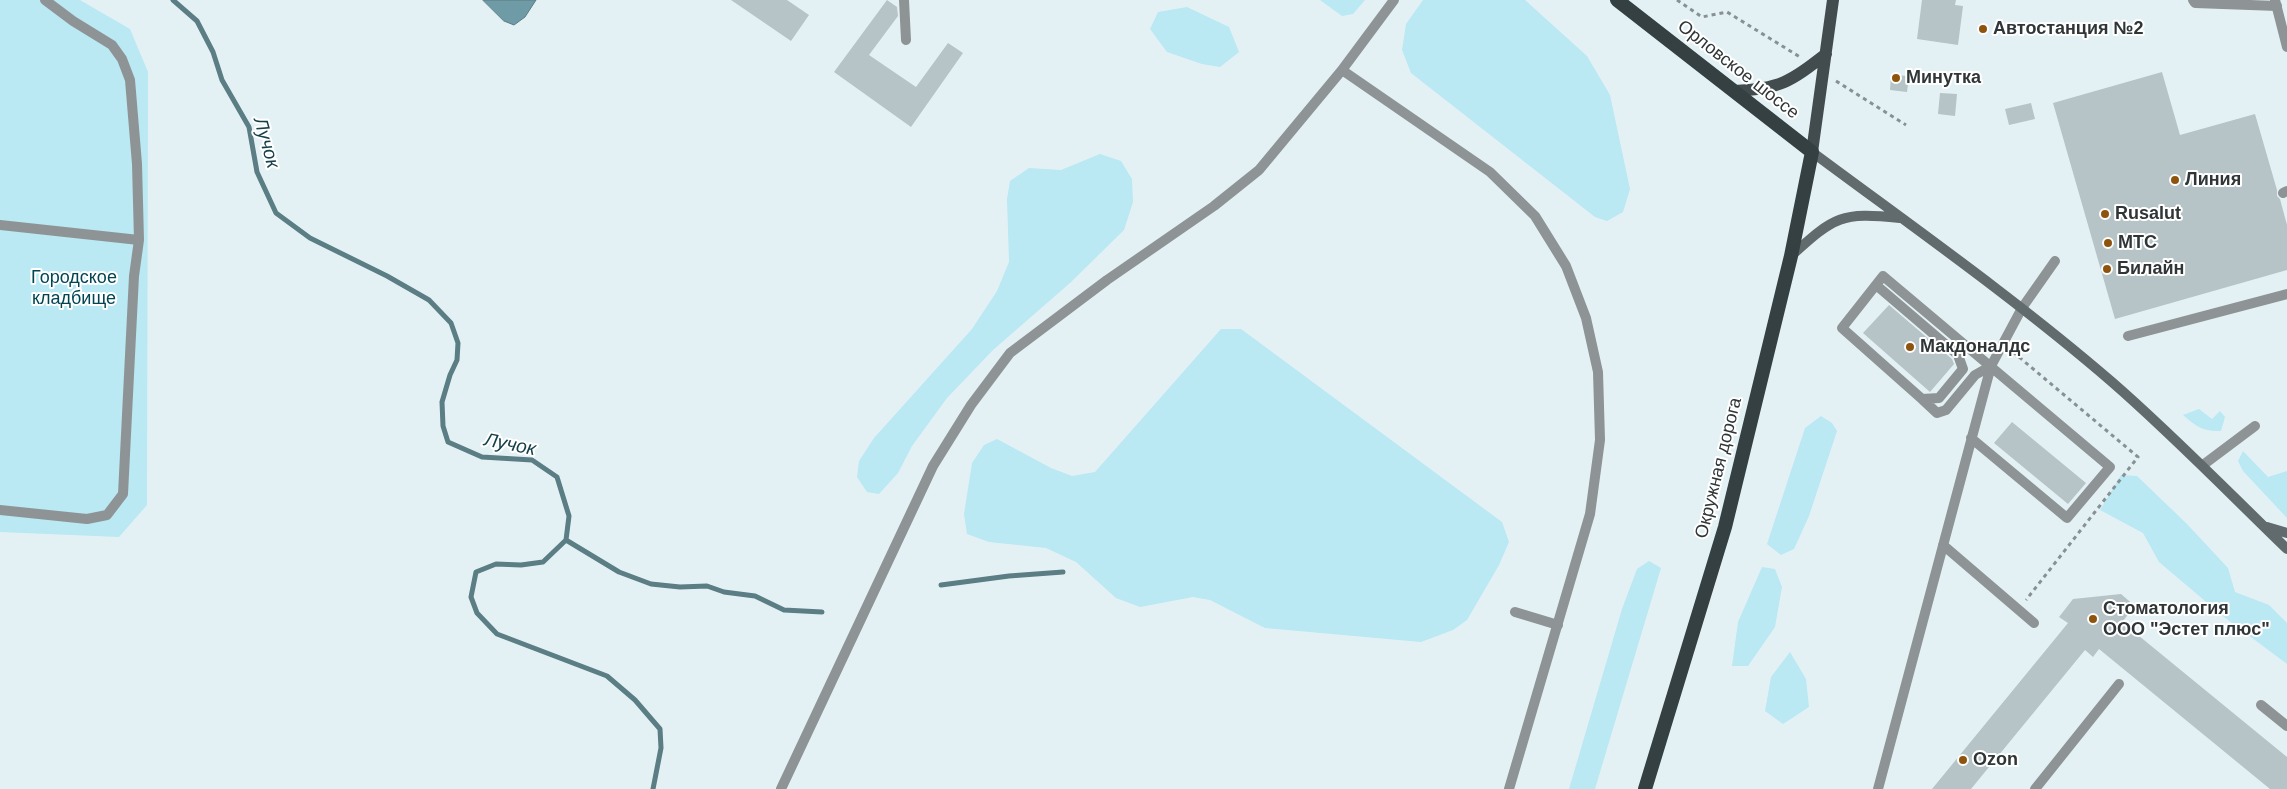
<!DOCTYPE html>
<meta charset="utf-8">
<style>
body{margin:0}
canvas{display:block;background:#e3f1f5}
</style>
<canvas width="2287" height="789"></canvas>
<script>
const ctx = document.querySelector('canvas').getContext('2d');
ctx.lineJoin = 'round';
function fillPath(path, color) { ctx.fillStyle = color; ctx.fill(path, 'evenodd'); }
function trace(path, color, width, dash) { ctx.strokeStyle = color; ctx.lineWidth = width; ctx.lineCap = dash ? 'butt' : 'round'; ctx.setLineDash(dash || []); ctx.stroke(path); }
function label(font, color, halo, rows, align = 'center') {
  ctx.font = font + ' Arial,sans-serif'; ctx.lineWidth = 4; ctx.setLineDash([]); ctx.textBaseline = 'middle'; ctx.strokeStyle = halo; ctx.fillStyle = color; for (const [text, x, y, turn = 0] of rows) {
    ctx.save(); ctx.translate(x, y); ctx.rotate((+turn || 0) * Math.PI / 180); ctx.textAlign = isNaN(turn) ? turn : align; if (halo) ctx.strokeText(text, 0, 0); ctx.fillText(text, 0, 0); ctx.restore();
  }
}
const green = new Path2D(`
 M0 0H80L130 29 148 72 147 505 119 537 0 532Z
 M1320 0H1365L1353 14 1342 16Z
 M1423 0H1525L1587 56 1610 95 1630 189 1623 212 1607 221 1595 217 1411 73 1402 50 1406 24Z
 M1187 7 1229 27 1239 52 1220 67 1202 64 1167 52 1150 29 1158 12Z
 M1100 154 1121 161 1132 179 1133 202 1124 230 1070 283 993 350 947 398 912 446 898 473 879 494 867 492 857 477 859 461 874 438 972 329 997 291 1009 262 1007 199 1010 181 1029 168 1061 170Z
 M1221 329H1241L1502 522 1509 542 1499 565 1467 620 1453 630 1421 642 1265 628 1210 600 1193 597 1140 607 1116 598 1076 562 1046 548 989 542 967 534 964 514 972 463 984 445 997 439 1051 468 1072 476 1095 472Z
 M2199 409 2212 419 2220 411 2225 417 2221 431C2204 432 2195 426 2183 415Z
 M1821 416 1832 423 1837 431 1809 516 1794 549 1781 555 1767 544 1805 428Z
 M2243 451 2268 477 2287 471V518L2243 471 2238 461Z
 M2121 475 2137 476 2187 524 2228 568 2235 592 2269 605 2287 623V664L2224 617 2159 562 2143 533 2100 510Z
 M1649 561 1661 568 1595 789H1569L1622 609 1637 569Z
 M1762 567 1775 569 1782 587 1775 627 1748 666H1732L1738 622Z
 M1790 652 1806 679 1809 707 1783 724 1765 711 1771 677Z`);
const water = new Path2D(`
 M483 0H536L525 17 514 25 504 21Z`);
const stream = new Path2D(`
 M173 0 197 21 213 52 222 80 249 127 257 172 276 213 310 238 387 276 429 300 451 323 458 343 457 360 450 375 442 402 443 426 448 442 482 457 532 460 557 477 569 516 566 540 543 562 521 565 496 564 476 572 471 597 477 613 497 634 607 676 635 700 660 729 661 748 653 789
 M566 540 619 572 651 584 680 587 707 586 724 592 755 596 784 610 822 612
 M941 585 1009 576 1063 572`);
const building = new Path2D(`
 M731 0H787L809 15 791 41Z
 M887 0 897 7 898 16 869 55 916 87 948 43 963 53 911 127 834 72Z
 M1922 0H1956L1955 5 1963 6 1958 45 1917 39Z
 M2162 72 2180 135 2255 114 2277 190V196L2280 199 2287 225V270L2115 319 2053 103Z
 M1891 75 1909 76 1907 92 1890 90Z
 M1940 93 1957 94 1955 116 1938 114Z
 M2031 103 2035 119 2009 125 2005 109Z
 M1889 305 1952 359 1954 364 1930 392 1863 333Z
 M2012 422 2086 483 2068 504 1994 443Z
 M2121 594 2135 606 2122 622 2287 757V789H2270L2099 649 2093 657 2085 650 1971 789H1932L2068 623 2059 617 2073 599Z`);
const path = new Path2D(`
 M1677 0 1702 17 1727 12 1800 57
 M1836 81 1906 125
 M2013 352 2138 457 2026 600`);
const service = new Path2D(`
 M904 0 906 40
 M2193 0 2195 3 2277 6
 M2283 193 2287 191
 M0 225 139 240
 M1876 285 1958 355 1963 369 1939 398 1922 399 1842 328 1883 276 2110 467 2067 518 1971 438
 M2128 336 2287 294
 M1922 399 1937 413 1946 410 1975 375 1991 366
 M2203 465 2255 426
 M0 510 87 519 107 515 123 494 134 276 139 240 137 164 130 80 122 59 112 45 73 21 45 0
 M1943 545 2034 623
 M1515 612 1558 625
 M2261 705 2287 726
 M1878 789 1991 366 2022 308 2055 261
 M2035 789 2119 684`);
const minor = new Path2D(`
 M1394 0 1342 70 1490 172 1535 216 1566 266 1586 318 1598 372 1600 440 1590 514 1509 789
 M781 789 933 466 971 405 1010 353 1107 280 1214 206 1259 170 1342 70`);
const tertiary = new Path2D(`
 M2275 0 2287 47`);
const secondary = new Path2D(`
 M1812 152C1913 227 2017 300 2112 382 2173 435 2229 493 2287 549
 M1791 256C1835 216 1841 212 1900 218
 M2267 527 2287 533`);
const primary = new Path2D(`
 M1734 91C1780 89 1790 82 1826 54
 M1812 152 1833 0`);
const trunk = new Path2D(`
 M1617 0 1812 152 1791 256 1725 527 1645 789`);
const markers = [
 [1983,29,5,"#8e540e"],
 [1896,78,5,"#8e540e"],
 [2175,180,5,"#8e540e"],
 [2105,214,5,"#8e540e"],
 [2108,243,5,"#8e540e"],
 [2107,269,5,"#8e540e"],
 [1910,347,5,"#8e540e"],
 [2093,619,5,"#8e540e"],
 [1963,760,5,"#8e540e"]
];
const poiNames = [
 ["Автостанция №2",1993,29],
 ["Минутка",1906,78],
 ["Линия",2185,180],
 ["Rusalut",2115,214],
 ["МТС",2118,243],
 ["Билайн",2117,269],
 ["Макдоналдс",1920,347],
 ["Стоматология",2103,609],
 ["ООО \"Эстет плюс\"",2103,630],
 ["Ozon",1973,760]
];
const streetNames = [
 ["Орловское шоссе",1738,70,38],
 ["Окружная дорога",1719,468,-76]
];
const parkNames = [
 ["Городское",74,278],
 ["кладбище",74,299]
];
const waterNames = [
 ["Лучок",266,143,74],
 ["Лучок",510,445,11]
];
fillPath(green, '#bae8f3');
fillPath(water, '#6e9ba5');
trace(water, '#5b7d84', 1);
trace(stream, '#5b7d84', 5);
fillPath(building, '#b6c3c7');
trace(path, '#879194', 3, [4, 4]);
trace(service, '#8e9496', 10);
trace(minor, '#8e9496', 10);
trace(tertiary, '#8e9496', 10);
trace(secondary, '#616a6c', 10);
trace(primary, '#424c4e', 12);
trace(trunk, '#354042', 14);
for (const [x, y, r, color] of markers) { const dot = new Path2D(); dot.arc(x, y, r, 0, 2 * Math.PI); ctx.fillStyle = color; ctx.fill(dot); trace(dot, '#fff', 2); }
label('bold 18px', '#303637', '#fff', poiNames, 'left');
label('18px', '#303637', '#fff', streetNames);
label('18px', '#004552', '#fff', parkNames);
label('italic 19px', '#164049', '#fff', waterNames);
</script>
